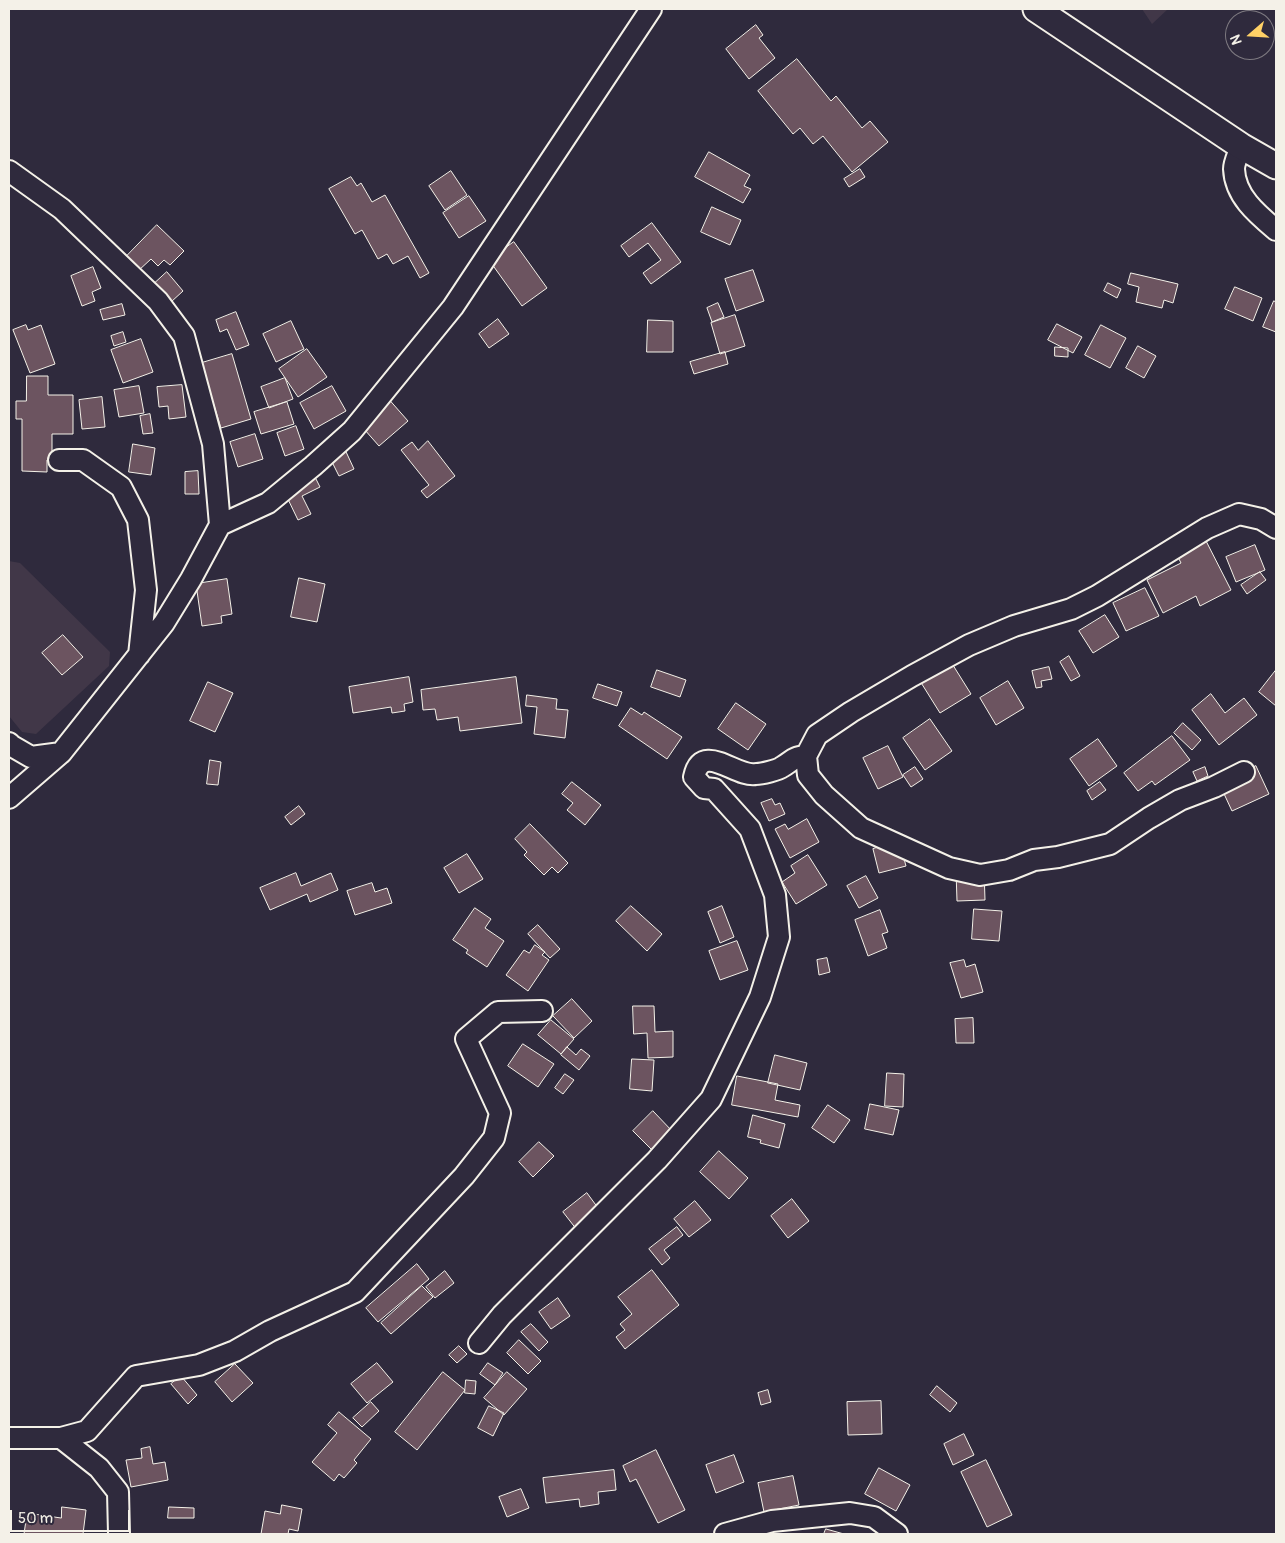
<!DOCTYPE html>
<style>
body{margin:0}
#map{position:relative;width:1285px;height:1543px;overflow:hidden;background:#2f2a3d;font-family:Pangolin,sans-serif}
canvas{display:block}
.frame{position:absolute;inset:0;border:10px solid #f4f1e8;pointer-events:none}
.north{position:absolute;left:1225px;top:10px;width:50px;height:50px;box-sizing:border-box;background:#2f2a3d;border:1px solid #7e7a81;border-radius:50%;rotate:251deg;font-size:14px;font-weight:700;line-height:20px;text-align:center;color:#f4f1e8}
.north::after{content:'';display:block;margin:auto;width:18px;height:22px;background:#ffd166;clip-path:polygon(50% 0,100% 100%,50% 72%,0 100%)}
.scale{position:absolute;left:10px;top:1510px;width:120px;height:22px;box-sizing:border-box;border:2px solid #f4f1e8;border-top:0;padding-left:6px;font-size:15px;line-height:18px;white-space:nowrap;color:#f4f1e8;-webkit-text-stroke:4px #2f2a3d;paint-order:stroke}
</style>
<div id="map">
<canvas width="1285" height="1543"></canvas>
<div class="frame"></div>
<div class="north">N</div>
<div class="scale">50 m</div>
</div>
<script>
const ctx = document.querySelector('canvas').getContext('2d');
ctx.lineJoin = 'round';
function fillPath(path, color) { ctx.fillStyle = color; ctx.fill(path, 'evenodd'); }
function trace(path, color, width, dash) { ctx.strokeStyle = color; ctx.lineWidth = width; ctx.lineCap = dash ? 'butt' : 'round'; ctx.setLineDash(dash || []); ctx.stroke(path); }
const built = new Path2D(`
 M1142 9H1168L1152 24Z
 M9 561 20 563 110 652 109 666 36 734 22 732 9 716Z`);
const building = new Path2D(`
 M756 25 763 35 759 38 775 58 749 79 726 49Z
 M797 59 831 101 836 96 862 128 870 121 888 142 852 172 823 136 813 144 800 128 793 134 758 91Z
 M709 152 750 175 744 186 751 189 743 203 695 177Z
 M860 169 865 177 849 187 844 179Z
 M451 171 467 195 445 210 429 186Z
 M351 177 357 186 361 183 372 202 385 195 429 273 420 278 408 256 393 264 387 254 378 259 362 230 355 234 329 189Z
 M469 196 486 221 459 238 443 213Z
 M712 207 741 220 730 245 701 232Z
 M652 223 681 262 651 284 643 273 661 260 648 243 629 257 621 246Z
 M157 225 184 251 170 265 164 260 158 266 151 259 138 271 125 258Z
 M514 242 547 288 522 306 489 260Z
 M93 267 101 288 92 292 95 301 82 306 71 276Z
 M753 270 764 301 736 311 725 279Z
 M167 272 183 291 171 302 155 283Z
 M1131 273 1178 284 1173 303 1164 300 1162 308 1136 302 1139 287 1128 284Z
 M1108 283 1121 289 1117 298 1104 291Z
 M1235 287 1262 298 1253 321 1225 309Z
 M1274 301 1276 302V332L1263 327Z
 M718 303 724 317 712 322 707 308Z
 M122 304 125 315 103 320 100 310Z
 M236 312 249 345 236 350 227 329 220 332 216 320Z
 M735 315 745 346 720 354 711 323Z
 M498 319 509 334 489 348 479 334Z
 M648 320 673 321V352H647Z
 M291 321 304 349 276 362 263 334Z
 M1057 324 1082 337 1073 353 1048 340Z
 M26 325 28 330 41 325 55 364 30 373 13 330Z
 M1101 325 1126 338 1110 368 1085 355Z
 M123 332 126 342 114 346 111 336Z
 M141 339 153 372 123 383 111 350Z
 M1138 346 1156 356 1144 378 1126 368Z
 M1055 347 1068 348V357L1055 356Z
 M307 349 327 377 298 397 279 369Z
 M725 352 728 364 694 374 690 362Z
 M232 354 251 419 221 428 212 399 206 401 195 365Z
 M27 376H48V395H73V434H52V461L47 460V472L22 471V419H16V401H26Z
 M285 378 293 399 269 408 261 387Z
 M182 385 186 417 169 419 168 406 159 407 157 387Z
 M139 386 144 413 119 417 114 390Z
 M332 386 346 411 314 429 300 403Z
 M386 396 408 421 379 446 357 421Z
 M102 397 105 427 82 429 79 400Z
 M287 402 294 424 261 434 254 412Z
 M150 414 153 433 143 434 140 416Z
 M296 426 304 449 285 456 277 433Z
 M255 434 263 459 238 467 230 442Z
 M341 441 354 469 339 476 325 448Z
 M428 441 455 476 427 498 421 491 429 485 401 450 412 442 418 450Z
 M133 444 155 448 151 475 129 472Z
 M198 471 199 494H185V472Z
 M315 477 320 487 302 496 311 514 298 520 284 491Z
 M1203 535 1231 590 1200 606 1196 596 1163 613 1147 580 1181 563 1174 549Z
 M1255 545 1265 570 1236 582 1226 557Z
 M1260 572 1266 580 1247 594 1241 585Z
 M299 578 325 584 317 622 291 617Z
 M227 579 232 614 221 616 222 623 202 626 196 584Z
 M1145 588 1159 616 1126 631 1113 603Z
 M1105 615 1119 637 1093 653 1079 631Z
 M63 635 83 657 62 675 42 653Z
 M1069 656 1080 676 1071 681 1060 662Z
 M951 662 971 694 940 713 920 681Z
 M1049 667 1052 679 1041 681 1042 687 1036 688 1032 671Z
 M657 670 686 680 680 697 651 687Z
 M1276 670V706L1259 692Z
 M409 677 413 702 404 704 405 711 392 713 391 707 353 713 349 687Z
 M516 677 522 723 460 731 458 717 437 720 435 709 423 710 421 690Z
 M1008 681 1024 708 996 725 980 698Z
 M208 682 233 693 215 732 190 721Z
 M598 684 622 692 617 706 593 698Z
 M1211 694 1225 713 1244 698 1257 715 1219 745 1192 710Z
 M527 695 557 699 556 709 568 710 565 738 534 734 537 707 526 706Z
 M736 703 766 724 748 750 718 729Z
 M631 708 642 715 644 712 682 737 667 759 619 726Z
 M930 719 952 751 925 770 903 738Z
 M1183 723 1201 740 1192 750 1174 733Z
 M1172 736 1190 760 1155 785 1152 781 1138 791 1124 773Z
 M1098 739 1117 766 1089 786 1070 759Z
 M888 746 903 777 878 789 863 758Z
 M210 760 221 762 218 785 207 784Z
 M1256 766 1269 794 1232 811 1219 783Z
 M915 767 923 779 911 787 903 775Z
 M1205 767 1208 776 1197 781 1193 772Z
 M572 782 601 805 585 825 567 810 573 803 562 794Z
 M1100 782 1106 790 1092 800 1087 791Z
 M772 799 775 805 780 803 785 814 769 821 761 803Z
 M299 806 305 814 291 825 285 817Z
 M807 819 819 842 790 858 775 829 785 824 788 829Z
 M530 824 568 863 558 873 552 867 544 875 524 855 527 852 515 839Z
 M899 841 906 866 879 873 873 849Z
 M467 854 483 879 459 893 444 868Z
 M808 855 827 885 796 904 782 882 795 873 791 866Z
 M984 870 985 900 957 901 956 871Z
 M296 873 301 886 331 873 338 890 310 902 307 894 270 910 260 888Z
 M866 876 878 898 859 908 847 886Z
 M372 883 375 892 387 888 392 903 355 915 347 891Z
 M631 906 662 934 647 951 616 921Z
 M722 906 734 937 720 943 708 912Z
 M475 908 491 919 485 928 504 941 487 967 466 953 468 950 453 940Z
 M974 909 1002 911 999 941 972 939Z
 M880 910 888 932 882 934 887 948 868 956 855 920Z
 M538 925 560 949 550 958 528 934Z
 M737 941 748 970 720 980 709 951Z
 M535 945 545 952 542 955 549 960 528 991 506 975 524 950 529 953Z
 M827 958 830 972 819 975 817 960Z
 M964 960 966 967 975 964 983 992 961 998 950 963Z
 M572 999 592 1021 574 1038 553 1016Z
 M633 1006H654L655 1032 673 1031V1057L648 1058 647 1033 634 1034Z
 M973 1018 974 1043H956L955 1019Z
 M551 1020 574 1039 561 1054 538 1035Z
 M523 1044 554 1064 538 1087 508 1066Z
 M567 1047 576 1055 581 1049 590 1056 579 1070 561 1055Z
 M775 1055 807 1063 800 1090 768 1083Z
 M632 1059 654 1060 652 1091 630 1089Z
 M887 1073 904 1074 903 1107 885 1106Z
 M565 1074 574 1080 563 1094 555 1088Z
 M737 1076 778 1084 775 1100 800 1105 798 1117 732 1105Z
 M870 1104 899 1110 893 1135 865 1129Z
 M828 1105 850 1120 834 1143 812 1128Z
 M653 1111 673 1132 653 1151 633 1131Z
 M753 1115 785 1124 779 1148 760 1143 761 1140 748 1137Z
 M539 1142 554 1156 533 1177 519 1162Z
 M719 1151 748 1178 729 1199 700 1172Z
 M587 1193 601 1212 577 1230 563 1212Z
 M792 1199 809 1221 788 1238 771 1216Z
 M695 1201 711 1220 689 1237 674 1219Z
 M677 1227 683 1235 664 1250 670 1258 662 1265 649 1249Z
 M417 1264 429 1279 378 1322 366 1308Z
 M652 1270 679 1305 625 1349 616 1337 625 1330 620 1324 632 1314 618 1297Z
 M445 1271 454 1283 435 1298 426 1287Z
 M422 1286 433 1297 391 1334 381 1323Z
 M558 1298 570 1316 551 1329 539 1312Z
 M531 1324 548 1342 539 1351 521 1332Z
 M519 1340 541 1361 528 1374 507 1353Z
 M459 1346 467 1354 457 1363 449 1355Z
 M377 1363 393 1382 367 1403 351 1384Z
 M488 1363 503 1373 495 1385 480 1374Z
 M235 1364 253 1383 232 1402 215 1382Z
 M443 1372 465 1390 417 1450 395 1432Z
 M507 1372 527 1389 504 1415 484 1398Z
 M181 1376 197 1395 188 1404 171 1384Z
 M466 1380 476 1381 475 1394 465 1393Z
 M937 1386 957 1403 950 1412 930 1395Z
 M768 1390 771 1402 761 1405 758 1393Z
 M881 1401 882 1434 848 1435 847 1402Z
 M371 1402 379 1411 362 1427 353 1418Z
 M489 1406 504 1413 493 1436 478 1428Z
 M339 1412 371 1439 354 1460 357 1463 344 1478 339 1474 334 1481 312 1462 337 1433 328 1425Z
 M964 1434 974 1455 953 1465 944 1444Z
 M150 1447 153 1464 165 1462 168 1480 131 1487 126 1460 142 1458 141 1449Z
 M656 1450 685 1510 658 1523 636 1479 630 1482 623 1466Z
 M734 1455 744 1482 716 1493 706 1465Z
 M986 1460 1012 1515 987 1527 961 1472Z
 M879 1468 910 1485 896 1511 865 1494Z
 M614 1470 616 1490 598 1492 599 1504 580 1507 579 1499 546 1503 543 1478Z
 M793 1476 799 1505 764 1512 758 1483Z
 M521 1489 529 1508 507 1517 499 1497Z
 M282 1505 302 1509 298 1531 289 1529 288 1534H261L265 1511 280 1514Z
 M62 1507 86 1510 83 1534H24L27 1513 61 1518Z
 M169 1507 194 1508V1518H168Z
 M826 1529 844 1534H824Z`);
const minor = new Path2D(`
 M1241 146C1239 153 1234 162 1234 169 1235 196 1257 214 1276 230
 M9 171 62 209 158 301 184 336 213 444 220 525
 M59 460H83L121 487 138 520 146 590 139 655
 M9 743 12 746 31 757 61 753 164 623 191 579 220 525 268 503 313 466 352 431 453 307 651 9
 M1244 772 1214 787 1180 800 1149 818 1110 844 1058 857 1034 860 1009 870 980 875 949 868 861 828 824 795 808 775 806 756 817 735 851 712 912 676 969 645 1014 626 1071 609 1097 596 1207 528 1239 514 1261 519 1276 528
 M9 798 61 753
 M479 1343 502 1315 657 1160 711 1099 760 997 779 937 775 895 750 829 714 789 704 788 694 777C702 740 736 778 756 774 762 774 778 770 782 767 794 760 791 758 806 756
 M9 1438H61L87 1431 136 1376 199 1365 235 1351 270 1331 355 1292 464 1176 494 1138 500 1113 466 1039 498 1012 542 1011
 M61 1438 99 1468 118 1492 119 1534
 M725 1534 772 1521 850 1513 874 1517 897 1534`);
const major = new Path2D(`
 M1036 9 1241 146 1276 166`);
fillPath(built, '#413748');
fillPath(building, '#6c5460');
trace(building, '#f4f1e8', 1);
trace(minor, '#f4f1e8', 24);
trace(major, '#f4f1e8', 29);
trace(minor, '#2f2a3d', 20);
trace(major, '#2f2a3d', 25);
</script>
